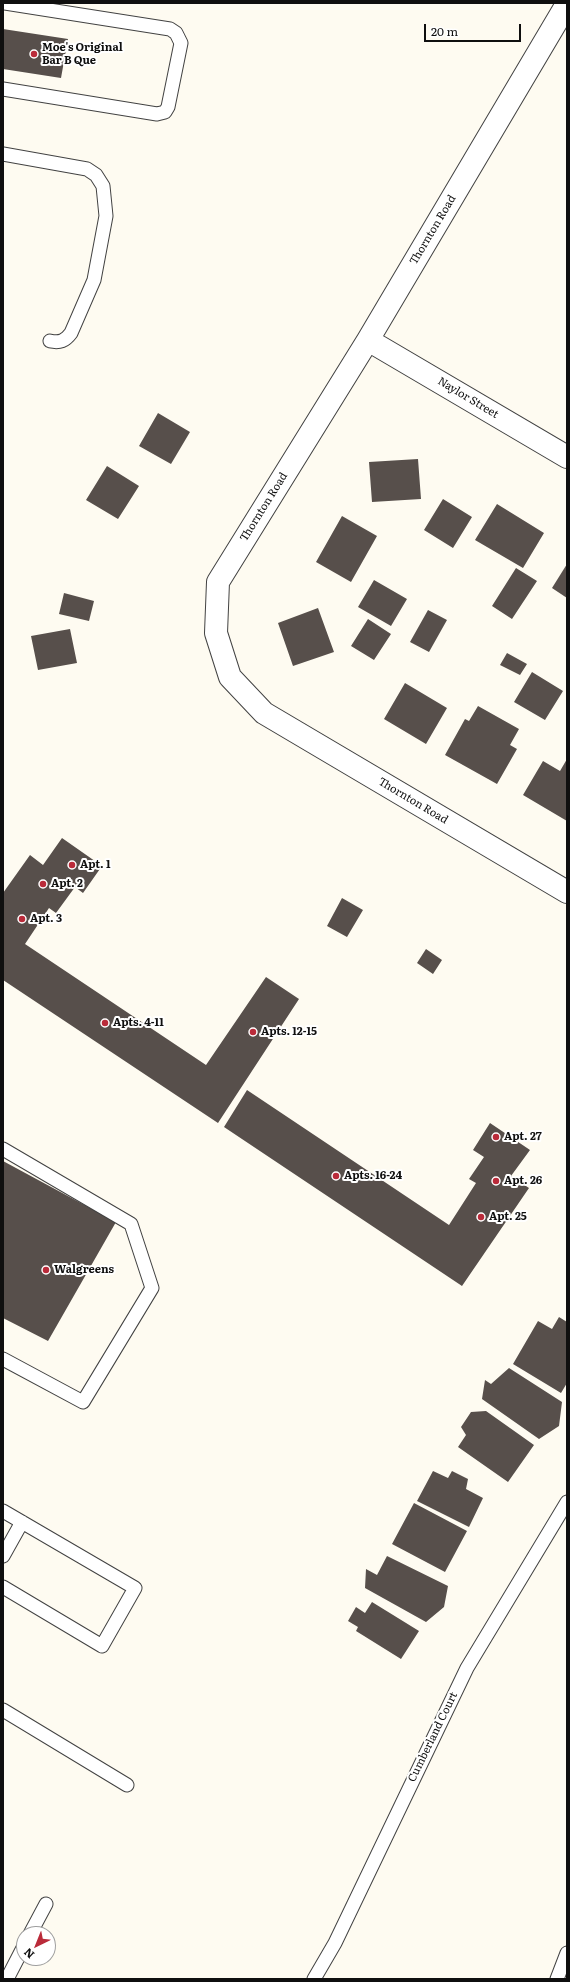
<!DOCTYPE html>
<style>
body{margin:0}
#map{position:relative;width:570px;height:1982px;overflow:hidden;background:#fefbf1;font-family:Literata,serif}
canvas{display:block}
.frame{position:absolute;inset:0;border:4px solid #0f0f0f;pointer-events:none}
.north{position:absolute;left:16px;top:1926px;width:40px;height:40px;box-sizing:border-box;background:#fff;border:1px solid #9f9f9f;border-radius:50%;rotate:223deg;font-size:11px;font-weight:700;line-height:16px;text-align:center;color:#0f0f0f}
.north::after{content:'';display:block;margin:auto;width:14px;height:18px;background:#ba2b3a;clip-path:polygon(50% 0,100% 100%,50% 72%,0 100%)}
.scale{position:absolute;left:424px;top:24px;width:97px;height:18px;box-sizing:border-box;border:2px solid #0f0f0f;border-top:0;padding-left:5px;font-size:12px;line-height:14px;white-space:nowrap;color:#0f0f0f;-webkit-text-stroke:3px #fff;paint-order:stroke}
</style>
<div id="map">
<canvas width="570" height="1982"></canvas>
<div class="frame"></div>
<div class="north">N</div>
<div class="scale">20 m</div>
</div>
<script>
const ctx = document.querySelector('canvas').getContext('2d');
ctx.lineJoin = 'round';
function fillPath(path, color) { ctx.fillStyle = color; ctx.fill(path, 'evenodd'); }
function trace(path, color, width, dash) { ctx.strokeStyle = color; ctx.lineWidth = width; ctx.lineCap = dash ? 'butt' : 'round'; ctx.setLineDash(dash || []); ctx.stroke(path); }
function label(font, color, halo, rows, align = 'center') {
  ctx.font = font + ' Literata,serif'; ctx.lineWidth = 4; ctx.setLineDash([]); ctx.textBaseline = 'middle'; ctx.strokeStyle = halo; ctx.fillStyle = color; for (const [text, x, y, turn = 0] of rows) {
    ctx.save(); ctx.translate(x, y); ctx.rotate((+turn || 0) * Math.PI / 180); ctx.textAlign = isNaN(turn) ? turn : align; if (halo) ctx.strokeText(text, 0, 0); ctx.fillText(text, 0, 0); ctx.restore();
  }
}
const building = new Path2D(`
 M3 29 68 39 61 78 3 69Z
 M158 413 190 432 171 464 139 446Z
 M418 459 421 499 372 502 369 462Z
 M107 466 139 486 118 519 86 500Z
 M443 499 472 517 453 548 424 530Z
 M497 504 544 533 523 568 475 540Z
 M342 516 377 536 351 582 316 562Z
 M567 564V598L552 588Z
 M516 568 537 581 512 619 492 606Z
 M374 580 407 599 391 626 358 607Z
 M64 593 94 601 89 621 59 614Z
 M318 608 334 652 293 666 278 623Z
 M428 610 447 620 429 652 410 642Z
 M368 619 391 634 374 660 351 646Z
 M70 629 77 663 38 670 31 636Z
 M507 653 527 664 520 675 500 665Z
 M532 672 563 691 545 720 514 702Z
 M405 683 447 708 426 744 384 719Z
 M478 706 519 729 510 745 517 749 497 784 445 755 465 719 469 721Z
 M567 759V821L523 795 543 761 560 771Z
 M62 838 102 866 83 893 75 887 56 913 49 908 25 944 206 1065 266 977 299 999 218 1123 3 980V893L30 855 43 865Z
 M342 898 363 910 347 937 327 926Z
 M426 949 442 960 433 974 417 963Z
 M247 1090 449 1225 476 1183 469 1179 484 1157 473 1150 490 1123 530 1150 511 1176 529 1188 462 1286 224 1127Z
 M3 1161 116 1222 48 1341 3 1318Z
 M559 1317 567 1322V1383L561 1393 513 1364 538 1321 552 1329Z
 M509 1368 562 1402 559 1426 539 1439 482 1399 485 1380 491 1384Z
 M486 1411 534 1445 508 1482 458 1447 466 1435 461 1427 471 1412Z
 M433 1471 448 1478 452 1471 468 1479 466 1489 483 1498 469 1527 417 1501Z
 M414 1503 467 1531 445 1572 392 1544Z
 M387 1556 448 1586 444 1607 426 1622 365 1588 366 1569 377 1575Z
 M372 1602 419 1631 401 1659 356 1631 358 1627 348 1621 356 1607 365 1613Z`);
const lane = new Path2D(`
 M3 89 157 114 165 112 168 107 181 43 176 33 170 29 5 3
 M3 154 87 169 96 175 103 186 106 216 94 280 71 333C65 341 60 343 50 341
 M3 1149 131 1224 152 1288 83 1402 3 1359
 M3 1511 135 1588 102 1646 3 1587
 M3 1556 22 1522
 M3 1710 127 1785
 M30 1934 46 1904
 M7 1979 24 1946
 M314 1979 335 1943 467 1668 567 1502
 M557 1979 567 1953`);
const street = new Path2D(`
 M567 4 368 340 218 582 216 633 230 677 264 713 567 892
 M368 340 567 457`);
const markers = [
 [34,54,4,"#ba2b3a"],
 [72,865,4,"#ba2b3a"],
 [43,884,4,"#ba2b3a"],
 [22,919,4,"#ba2b3a"],
 [105,1023,4,"#ba2b3a"],
 [253,1032,4,"#ba2b3a"],
 [496,1137,4,"#ba2b3a"],
 [336,1176,4,"#ba2b3a"],
 [496,1181,4,"#ba2b3a"],
 [481,1217,4,"#ba2b3a"],
 [46,1270,4,"#ba2b3a"]
];
const poiNames = [
 ["Moe's Original",42,48],
 ["Bar B Que",42,61],
 ["Apt. 1",80,865],
 ["Apt. 2",51,884],
 ["Apt. 3",30,919],
 ["Apts. 4-11",113,1023],
 ["Apts. 12-15",261,1032],
 ["Apt. 27",504,1137],
 ["Apts. 16-24",344,1176],
 ["Apt. 26",504,1181],
 ["Apt. 25",489,1217],
 ["Walgreens",54,1270]
];
const streetNames = [
 ["Thornton Road",433,230,-59],
 ["Naylor Street",468,398,31],
 ["Thornton Road",264,507,-58],
 ["Thornton Road",413,801,31],
 ["Cumberland Court",433,1737,-64]
];
fillPath(building, '#574f4b');
trace(lane, '#424242', 15);
trace(street, '#424242', 24);
trace(lane, '#fff', 13);
trace(street, '#fff', 22);
for (const [x, y, r, color] of markers) { const dot = new Path2D(); dot.arc(x, y, r, 0, 2 * Math.PI); ctx.fillStyle = color; ctx.fill(dot); trace(dot, '#fff', 1.5); }
label('bold 11px', '#0f0f0f', '#fff', poiNames, 'left');
label('11px', '#0f0f0f', '#fff', streetNames);
</script>
